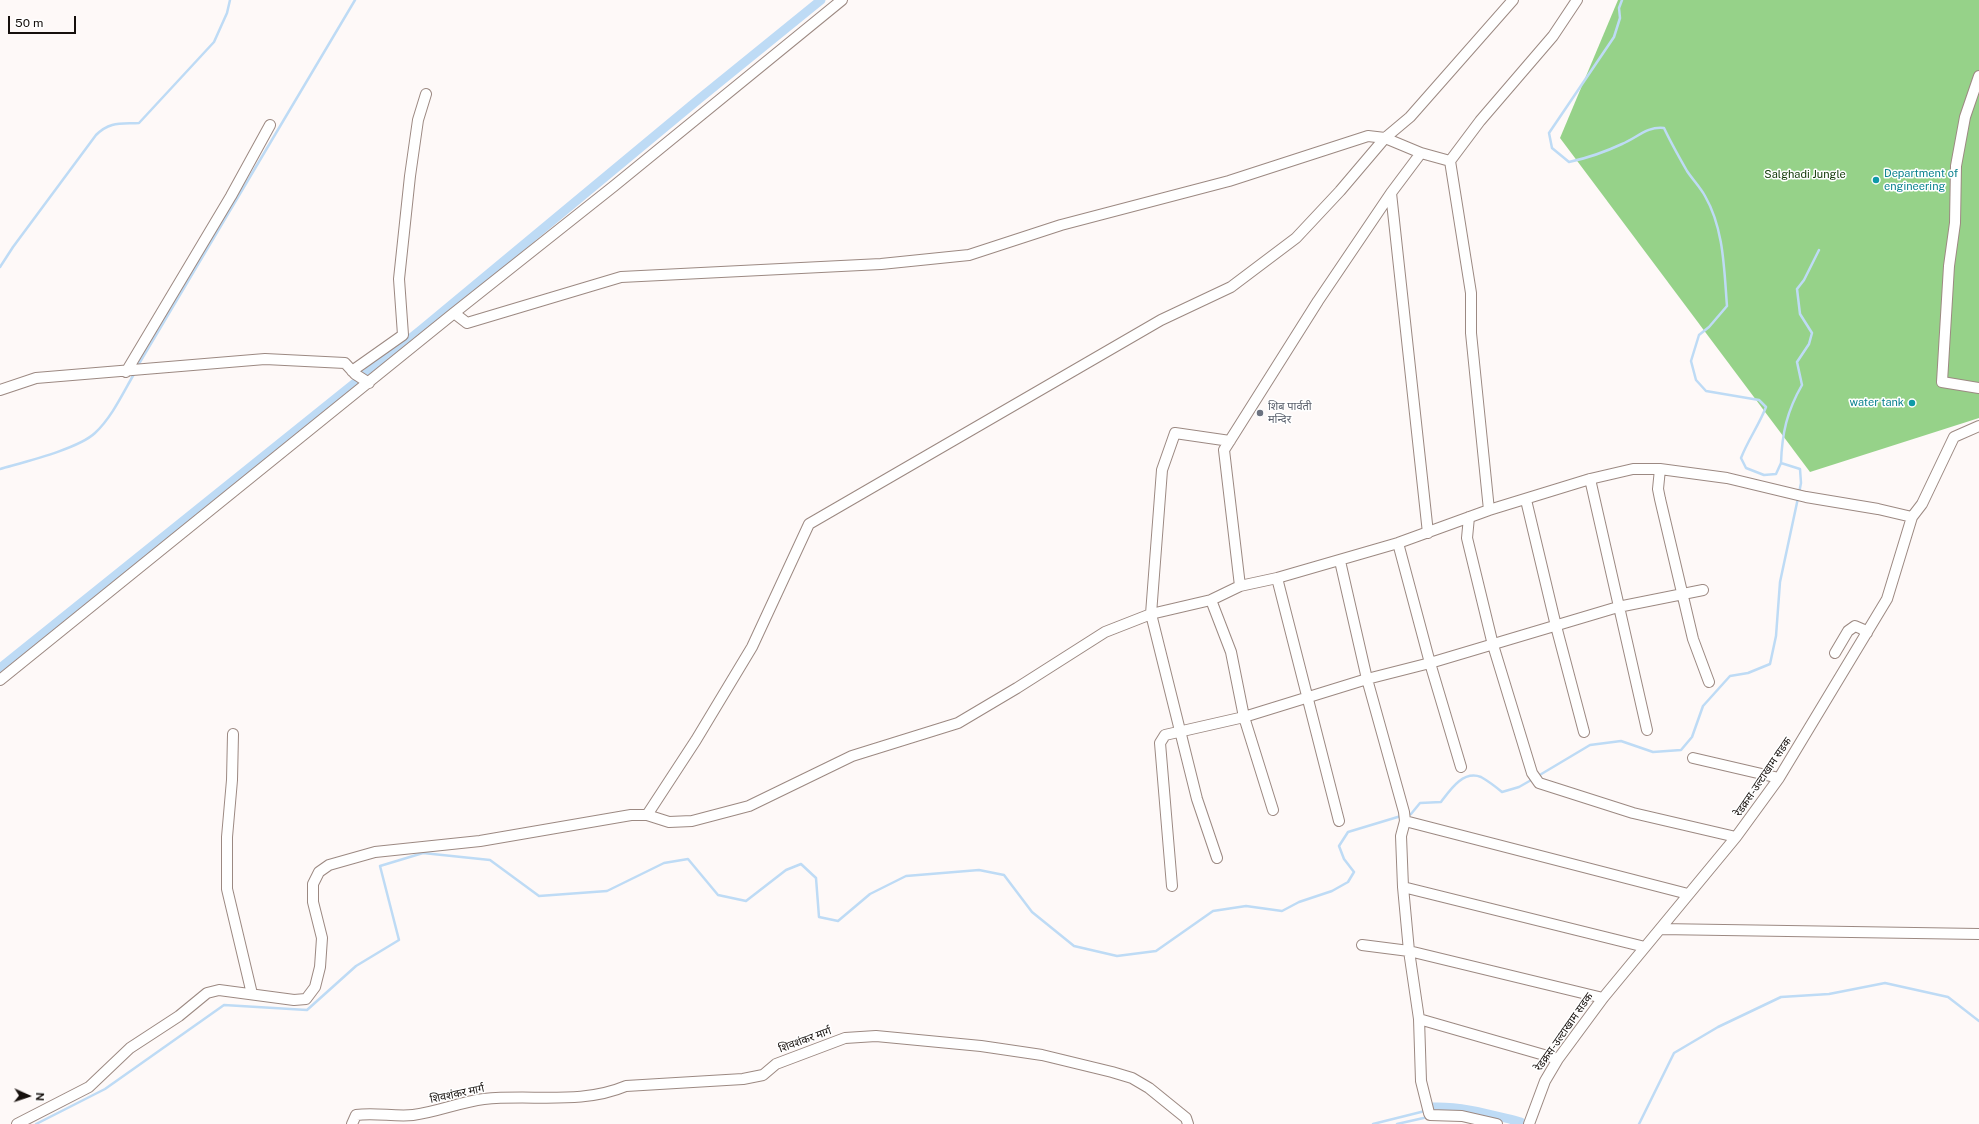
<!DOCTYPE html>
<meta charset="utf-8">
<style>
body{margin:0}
#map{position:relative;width:1979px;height:1124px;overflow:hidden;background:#fef9f8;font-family:"Public Sans",sans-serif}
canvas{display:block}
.north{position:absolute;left:8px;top:1076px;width:40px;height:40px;-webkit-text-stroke:3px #fff;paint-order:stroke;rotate:93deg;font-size:11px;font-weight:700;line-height:16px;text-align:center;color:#16100d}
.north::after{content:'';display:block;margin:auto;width:14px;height:18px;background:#16100d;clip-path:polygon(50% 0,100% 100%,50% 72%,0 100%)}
.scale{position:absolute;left:8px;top:16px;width:68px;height:18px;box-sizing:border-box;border:2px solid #16100d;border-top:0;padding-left:5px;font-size:12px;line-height:14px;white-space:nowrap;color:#16100d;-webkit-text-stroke:3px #fff;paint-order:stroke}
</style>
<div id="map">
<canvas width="1979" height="1124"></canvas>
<div class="north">N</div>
<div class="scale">50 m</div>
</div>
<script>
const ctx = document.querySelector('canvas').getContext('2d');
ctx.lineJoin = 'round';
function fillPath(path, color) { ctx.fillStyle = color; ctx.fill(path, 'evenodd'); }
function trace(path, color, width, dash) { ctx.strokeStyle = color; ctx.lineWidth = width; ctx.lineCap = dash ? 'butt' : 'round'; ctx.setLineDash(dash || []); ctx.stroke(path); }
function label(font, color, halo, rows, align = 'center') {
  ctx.font = font + ' "Public Sans","Noto Sans Devanagari",sans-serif'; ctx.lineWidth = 3; ctx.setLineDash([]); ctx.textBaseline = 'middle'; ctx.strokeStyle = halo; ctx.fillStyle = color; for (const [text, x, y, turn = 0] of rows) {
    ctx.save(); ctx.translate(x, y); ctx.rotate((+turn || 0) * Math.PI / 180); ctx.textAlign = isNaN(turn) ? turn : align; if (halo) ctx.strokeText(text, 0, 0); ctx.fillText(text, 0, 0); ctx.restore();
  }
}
const forest = new Path2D(`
 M1618 0H1979V418L1810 472 1560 138Z`);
const stream = new Path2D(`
 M1622 0 1619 8 1620 18 1614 37 1549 133 1552 148 1569 162C1588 158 1605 152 1622 144 1637 138 1647 126 1664 128 1671 143 1679 157 1687 171 1693 180 1700 187 1705 196 1724 229 1724 269 1727 306L1709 327 1699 335 1691 361 1696 380 1706 391 1759 400 1766 407C1759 425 1748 440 1741 458L1746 468 1764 475 1776 474 1781 463 1800 469 1801 483 1799 493
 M0 267 13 247 96 135C110 121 121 124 139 123L214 42 227 13 230 0
 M137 367 355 0
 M1781 463C1782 433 1787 411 1802 385L1797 362 1809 344 1812 333 1800 314 1797 289 1804 280 1819 250
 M0 469C24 462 78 449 95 433 112 417 123 393 134 374
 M1538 776 1590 745 1621 741 1653 752 1681 750 1692 737 1703 706 1730 676 1748 673 1770 664 1776 636 1780 582 1798 498
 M1406 815 1411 814 1420 803 1441 802C1450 790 1463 770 1481 777 1488 781 1496 787 1502 792L1519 787 1533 779
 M36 1124 105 1089 224 1005 307 1010 356 966 399 940 380 866 423 853 490 860 539 896 607 891 664 863 688 859 718 895 746 901 786 870 801 864 816 878 819 917 838 921 870 894 906 876 979 870 1004 875 1032 912 1074 946 1117 956 1156 951 1213 911 1246 906 1282 911 1299 902 1332 891 1348 882 1354 872 1344 859 1339 846 1348 832 1401 816
 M1373 1124 1425 1111
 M1397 1124 1428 1117
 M1639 1124 1674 1053 1718 1027 1781 997 1829 994 1885 983 1948 997 1979 1021`);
const canal = new Path2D(`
 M0 668 422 329 699 99 821 0
 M1433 1107C1463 1106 1492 1115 1521 1122`);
const minor = new Path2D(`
 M1979 76 1965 117 1956 166 1955 223 1949 266 1942 382 1979 388
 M1450 161 1471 293V333L1489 510
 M1391 193 1428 533
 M454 313 614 186 842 0
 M352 371 403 335 399 279 410 176 418 120 426 94
 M126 372 231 196 270 125
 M0 390 36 378 265 359 345 363 355 374 369 383
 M1660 469 1658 489 1660 499 1693 639 1709 682
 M1590 479 1647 730
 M1526 500 1556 626 1584 732
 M1469 517 1467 538 1493 645 1532 773 1539 783 1633 813 1736 837
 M1398 543 1430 663 1461 767
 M1340 561 1367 679 1404 812 1405 821 1401 836 1403 887 1409 951 1419 1019 1421 1081 1429 1113 1430 1115 1462 1116 1497 1124
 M1277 578 1339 821
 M1240 586 1224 450 1318 301 1391 193 1421 153
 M1211 600 1231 652 1244 717 1273 810
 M1835 653 1848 631 1855 626 1862 629 1867 633
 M0 680 454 313 467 323 621 277 881 264 969 255 1061 225 1229 181 1368 136 1385 138 1421 153 1450 161 1480 121 1553 36 1577 0
 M233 734 232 780 227 837V889L252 994
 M1693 758 1779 778
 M647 815 696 740 752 647 809 524 1161 320 1231 287 1296 238 1340 191 1385 138 1410 117 1513 0
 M1405 821 1688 894
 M1217 858 1197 799 1151 614 1162 470 1175 433 1230 441
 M1172 886 1160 743 1165 735 1244 717 1367 679 1430 663 1618 607 1703 590
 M1403 887 1645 947
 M1660 929 1979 934
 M1362 945 1409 951 1603 998
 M1419 1019 1558 1059
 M17 1124 89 1087 130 1048 179 1016 207 993 219 990 294 1000 306 999 315 987 320 967 322 938 313 902V884L319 872 329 865 375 852 480 841 631 815H647L669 822 692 821 749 806 852 756 958 723 1017 688 1105 632 1151 614 1211 600 1240 586 1277 578 1398 543 1489 510 1590 479 1633 469H1660L1727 478 1806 497 1878 509 1912 517
 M352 1124 356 1115C375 1112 394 1117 413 1115 437 1112 460 1102 484 1099 532 1094 581 1105 626 1086L743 1079 763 1075 776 1064 845 1038 876 1036 981 1046 1042 1055 1112 1072 1132 1078 1149 1088 1186 1118 1188 1124
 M1529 1124 1545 1081 1558 1059 1603 998 1736 837 1779 778 1887 599 1912 517 1922 504 1954 437 1979 426`);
const markers = [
 [1876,180,4,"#0f9aa8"],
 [1912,403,4,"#0f9aa8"],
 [1260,413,4,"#6b7280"]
];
const cultureNames = [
 ["Department of",1884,174],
 ["engineering",1884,187],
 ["water tank",1904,403,"right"]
];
const parkNames = [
 ["Salghadi Jungle",1805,175]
];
const worshipNames = [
 ["शिब पार्वती",1268,407],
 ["मन्दिर",1268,420]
];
const streetNames = [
 ["रेडक्रस-उल्टाखाम सडक",1763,777,-56],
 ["रेडक्रस-उल्टाखाम सडक",1564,1032,-55],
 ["शिवशंकर मार्ग",805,1040,-20],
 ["शिवशंकर मार्ग",457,1094,-12]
];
fillPath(forest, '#96d289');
trace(stream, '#bedbf5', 2.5);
trace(canal, '#bedbf5', 9);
trace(minor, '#9c8982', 12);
trace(minor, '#fff', 10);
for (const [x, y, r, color] of markers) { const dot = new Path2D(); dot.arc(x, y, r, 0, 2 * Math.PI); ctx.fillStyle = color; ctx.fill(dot); trace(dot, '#fff', 1.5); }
label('11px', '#0d838f', '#fff', cultureNames, 'left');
label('11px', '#0e3603', '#fff', parkNames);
label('11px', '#5b616d', '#fff', worshipNames, 'left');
label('11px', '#16100d', '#fff', streetNames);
</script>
